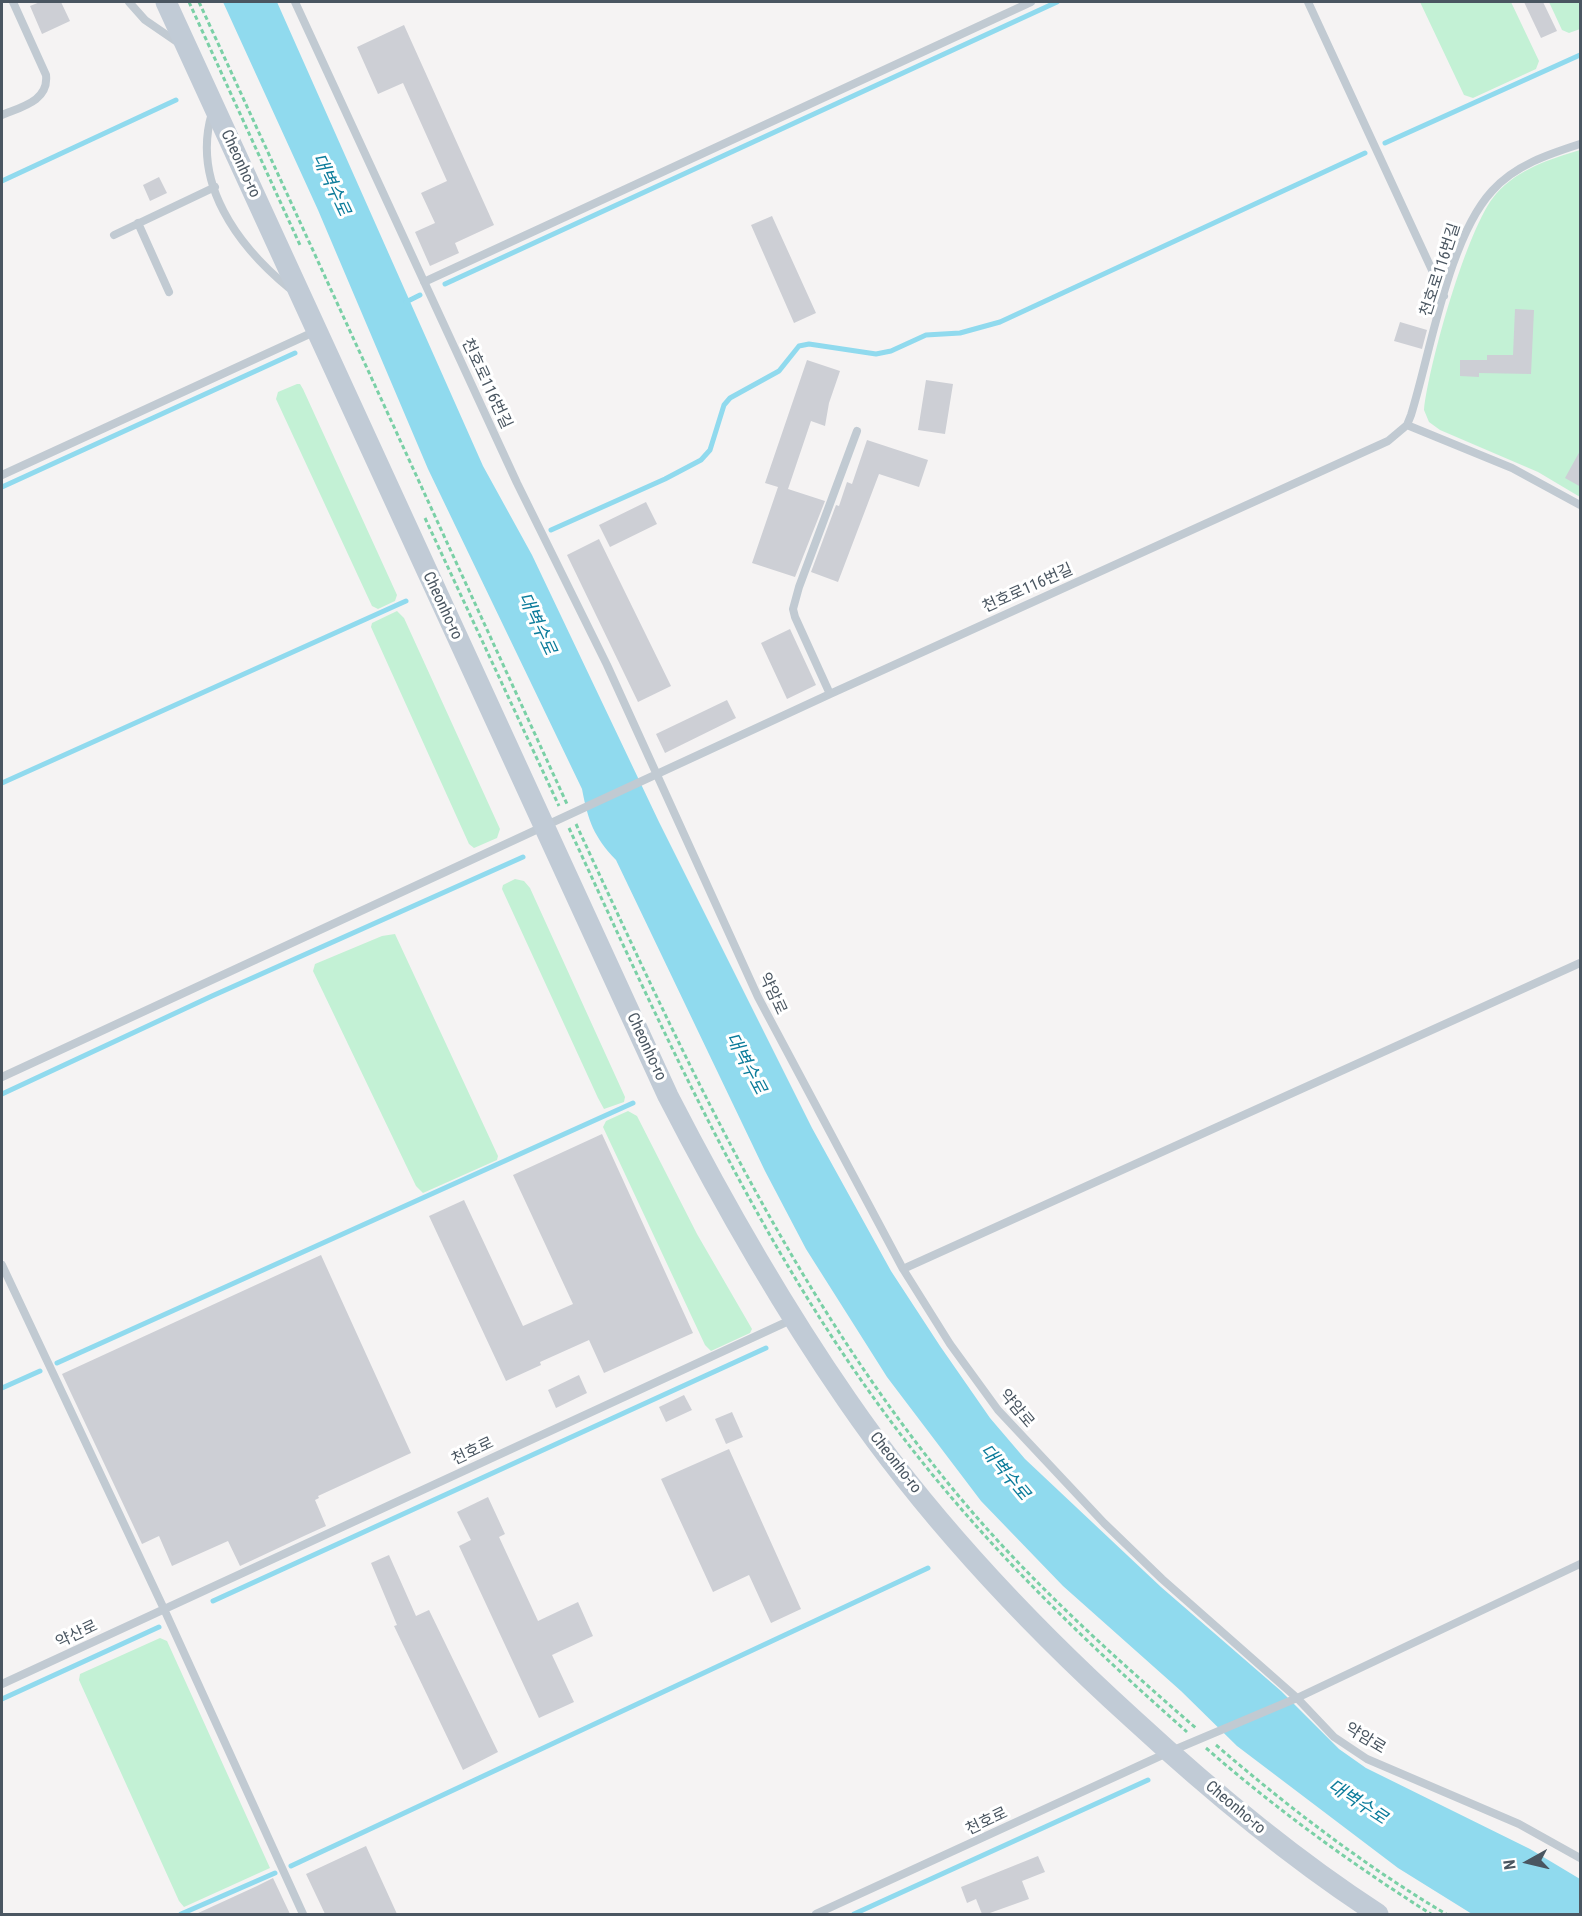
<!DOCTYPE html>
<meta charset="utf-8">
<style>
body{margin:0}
#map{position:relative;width:1582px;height:1916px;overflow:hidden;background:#f5f3f3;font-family:"Roboto Condensed",sans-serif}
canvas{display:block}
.frame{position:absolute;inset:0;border:3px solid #4a5661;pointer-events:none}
.north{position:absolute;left:1498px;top:1832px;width:60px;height:60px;-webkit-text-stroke:4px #fff;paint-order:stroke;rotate:262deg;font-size:16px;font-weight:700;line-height:24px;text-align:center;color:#4a5661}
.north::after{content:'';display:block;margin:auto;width:21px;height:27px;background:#4a5661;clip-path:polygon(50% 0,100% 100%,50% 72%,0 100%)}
</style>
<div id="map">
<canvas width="1582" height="1916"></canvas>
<div class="frame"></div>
<div class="north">N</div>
</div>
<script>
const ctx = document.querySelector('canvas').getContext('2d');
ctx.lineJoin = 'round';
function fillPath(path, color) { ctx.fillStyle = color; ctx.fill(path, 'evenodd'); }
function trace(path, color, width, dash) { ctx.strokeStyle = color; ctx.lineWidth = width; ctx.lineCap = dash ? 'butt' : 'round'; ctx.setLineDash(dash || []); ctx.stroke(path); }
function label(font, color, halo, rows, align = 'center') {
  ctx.font = font + ' "Roboto Condensed","Noto Sans KR",sans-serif'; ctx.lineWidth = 6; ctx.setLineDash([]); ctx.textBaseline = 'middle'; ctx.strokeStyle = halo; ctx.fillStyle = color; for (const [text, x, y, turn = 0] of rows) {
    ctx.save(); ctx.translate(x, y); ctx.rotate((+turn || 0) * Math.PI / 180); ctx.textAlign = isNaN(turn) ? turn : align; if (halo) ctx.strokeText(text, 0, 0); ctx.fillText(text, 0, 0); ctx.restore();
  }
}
const green = new Path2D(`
 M1420 2H1511L1539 61 1536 69 1473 98 1464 95Z
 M1549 2H1580V29L1569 33 1562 30Z
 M1580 150V497L1538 472 1440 430 1429 422 1424 410C1429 364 1467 227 1496 194 1518 169 1550 159 1580 150Z
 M297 384H300L303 389 397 595 395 601 378 609 372 606 276 399 278 392Z
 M397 611 404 618 500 829 497 838 474 848 469 844 371 627 372 623Z
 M515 879 524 881 530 888 625 1097 624 1102 604 1109 598 1098 502 889 503 885Z
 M395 934 498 1156 497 1160 423 1193 416 1186 313 971 315 964 382 936Z
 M628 1111 637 1116 697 1234 752 1329 750 1333 711 1351 705 1345 603 1127 606 1121Z
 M160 1638 167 1641 270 1868 184 1907 179 1901 79 1680 80 1674Z`);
const water = new Path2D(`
 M223 2H277L483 466 532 555 659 822 812 1128 891 1271 940 1346 990 1418 1025 1459 1161 1587 1281 1691 1339 1749 1366 1768 1530 1849 1580 1879V1914H1472L1398 1868 1237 1746 1181 1691 1063 1586 981 1501 887 1377 806 1249 765 1171 616 860C594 837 588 821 582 789L428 469 318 210Z`);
const stream = new Path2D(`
 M1385 143 1580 55
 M2 181 176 100
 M445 284 1057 2
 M406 302 420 295
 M2 487 295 353
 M551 530 665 479 701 460 710 450 724 405 730 398 779 371 799 346 809 344 876 354 891 351 926 335 960 333 1000 322 1365 153
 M2 783 406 601
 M2 1094 212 996 523 857
 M57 1363 633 1103
 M2 1388 40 1371
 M213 1601 766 1348
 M2 1699 159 1627
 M291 1866 928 1568
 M181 1914 275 1873
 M854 1914 1148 1780`);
const building = new Path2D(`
 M40 2H61L70 21 42 34 30 6Z
 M1524 2H1543L1557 31 1541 38Z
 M404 25 494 225 455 243 459 253 430 266 415 232 435 223 421 193 447 181 403 83 378 94 357 47Z
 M159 177 167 193 150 201 143 185Z
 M772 216 816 313 794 323 751 225Z
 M1515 309 1534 310 1531 374 1479 373V377L1460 376V360H1487V355H1513Z
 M1400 322 1427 330 1422 349 1394 341Z
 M807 360 840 371 829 403 825 426 811 421 788 489 825 501 795 577 752 563 778 487 765 483Z
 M926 380 953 384 945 434 918 430Z
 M867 440 928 460 919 487 879 474 838 582 811 572 836 505 839 506 847 482 852 484Z
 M1581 449V487L1565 478Z
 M646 502 657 524 610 547 599 525Z
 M599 539 671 686 638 702 567 555Z
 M790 629 816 685 787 699 761 643Z
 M727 700 736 718 665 753 656 734Z
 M602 1134 693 1333 604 1373 589 1340 540 1362 541 1365 506 1381 429 1216 464 1200 523 1326 573 1304 513 1175Z
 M321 1255 411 1453 318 1496 319 1498 315 1500 326 1526 304 1536 240 1566 228 1541 172 1566 159 1536 142 1544 62 1374Z
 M579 1375 587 1393 556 1408 548 1390Z
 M684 1395 692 1410 666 1422 659 1407Z
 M732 1412 743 1437 726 1444 715 1419Z
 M729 1449 801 1609 771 1623 749 1575 713 1592 661 1479Z
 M488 1497 505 1534 499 1537 538 1621 578 1602 593 1636 552 1655 574 1702 539 1718 459 1546 471 1540 457 1512Z
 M389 1555 416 1616 429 1610 498 1752 463 1770 394 1626 397 1625 371 1563Z
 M366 1846 397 1914H325L306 1874Z
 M1038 1856 1045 1872 1022 1881 1029 1899 987 1914H982L976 1899 967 1903 961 1887Z
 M273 1878 290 1914H196L257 1886Z`);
const path = new Path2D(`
 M189 2 300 245
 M199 2 567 804
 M425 518 559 806
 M576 824C689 1068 801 1316 980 1521 1046 1596 1122 1664 1197 1729
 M569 828C670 1046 768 1268 919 1458 999 1559 1091 1647 1187 1732
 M1216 1745C1288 1807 1365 1866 1446 1914
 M1206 1748C1276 1809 1353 1865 1431 1914`);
const lane = new Path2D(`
 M129 2 145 20 180 44
 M295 2 517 483 607 665 758 997 903 1269 950 1344 998 1410 1104 1523 1162 1579 1297 1698 1334 1737 1367 1759 1519 1824 1580 1858
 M1308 2 1444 296
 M212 113C191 183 238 246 289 288
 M2 115C21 107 49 101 46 75L13 2
 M138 223 169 292
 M114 235 215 187
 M424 282 1031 2
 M1407 425 1512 468 1580 505
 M2 475 316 331
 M830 694 795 617 793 609 799 587 857 431
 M2 1077 830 694 1388 441 1407 425 1411 415C1431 351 1448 239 1492 191 1515 165 1549 154 1580 144
 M2 1265 164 1609 303 1914
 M903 1269 1580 963
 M2 1684 793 1319
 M816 1914 1169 1752 1297 1698 1580 1564`);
const secondary = new Path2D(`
 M166 2 668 1096C722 1201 780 1303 847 1400 928 1518 1027 1623 1133 1719 1210 1790 1290 1857 1378 1914`);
const streetNames = [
 ["Cheonho-ro",240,164,65],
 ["천호로116번길",1441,270,-72],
 ["천호로116번길",486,384,65],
 ["천호로116번길",1028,589,-24],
 ["Cheonho-ro",442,606,65],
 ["약암로",772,994,65],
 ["Cheonho-ro",646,1047,65],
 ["약암로",1016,1409,50],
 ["천호로",473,1452,-25],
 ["Cheonho-ro",895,1463,52],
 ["약산로",77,1635,-25],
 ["약암로",1365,1739,31],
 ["Cheonho-ro",1235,1808,40],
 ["천호로",987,1822,-25]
];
const waterNames = [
 ["대벽수로",330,185,65],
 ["대벽수로",536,624,65],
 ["대벽수로",745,1064,62],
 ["대벽수로",1004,1473,50],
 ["대벽수로",1357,1803,33]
];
fillPath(green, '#c3f1d5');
fillPath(water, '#90daee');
trace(stream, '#90daee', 5);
fillPath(building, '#cdcfd5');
trace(path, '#7ad0a6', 3, [4.5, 3]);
trace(lane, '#c1cad2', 8);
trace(secondary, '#c1cbd6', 21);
label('16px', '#4a5661', '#fff', streetNames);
label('italic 18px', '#0c7c9b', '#fff', waterNames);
</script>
